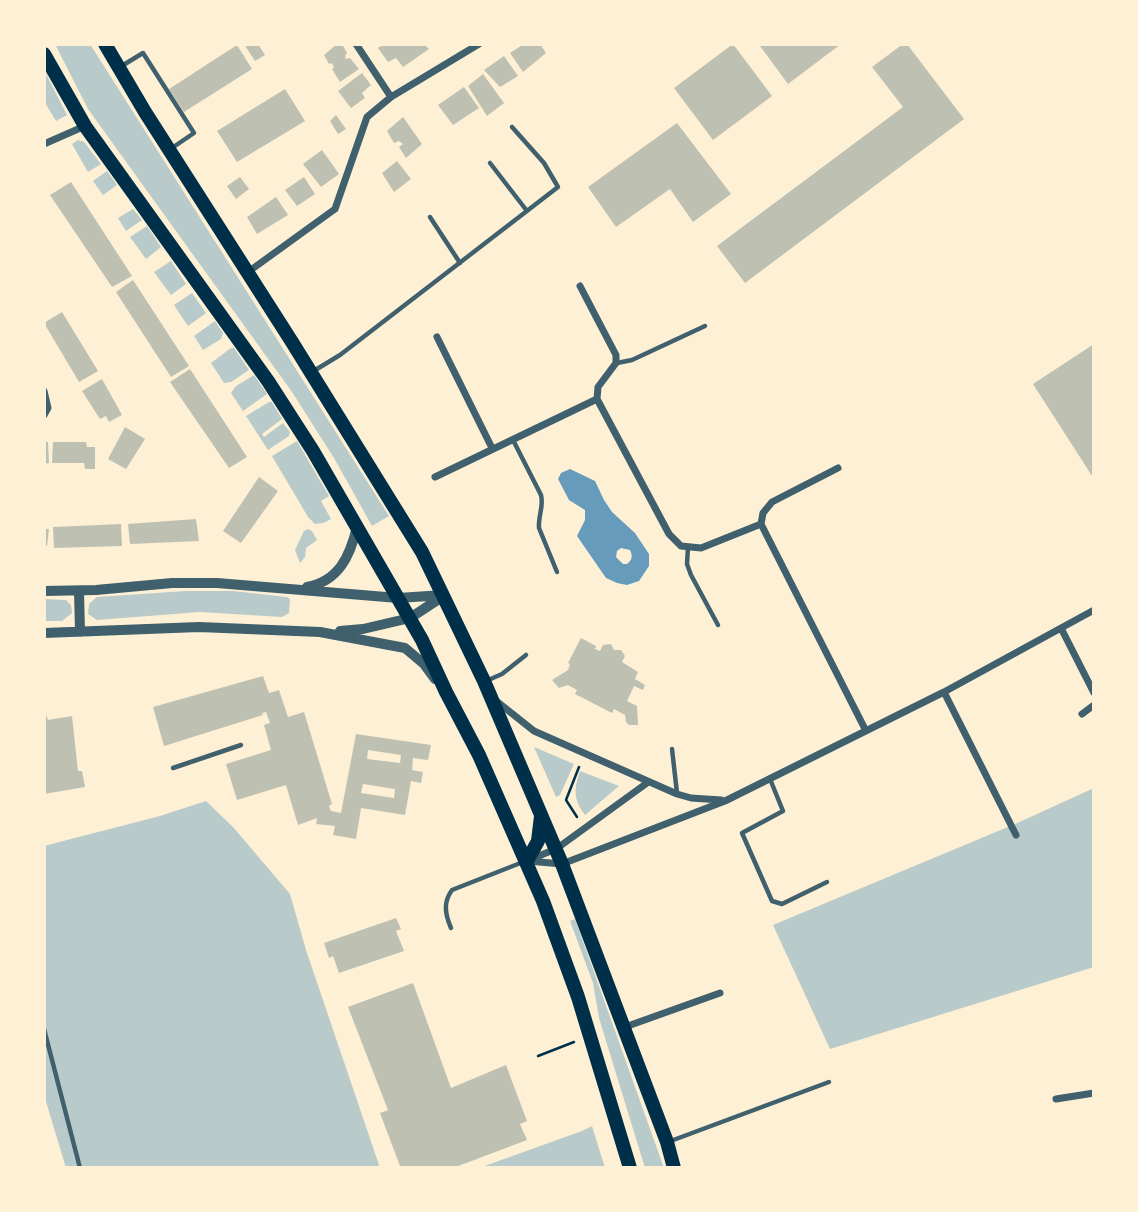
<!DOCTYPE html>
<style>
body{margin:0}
#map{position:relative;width:1138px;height:1212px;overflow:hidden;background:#fdf0d5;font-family:Literata,serif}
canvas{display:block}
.frame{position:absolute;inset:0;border:46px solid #fdf0d5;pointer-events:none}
</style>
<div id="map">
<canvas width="1138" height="1212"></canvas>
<div class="frame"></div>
</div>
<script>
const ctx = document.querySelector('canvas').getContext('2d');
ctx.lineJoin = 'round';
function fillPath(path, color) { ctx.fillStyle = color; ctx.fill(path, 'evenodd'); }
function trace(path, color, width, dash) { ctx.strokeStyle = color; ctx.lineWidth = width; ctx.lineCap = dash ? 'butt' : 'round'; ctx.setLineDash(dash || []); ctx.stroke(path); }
const green = new Path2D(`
 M55 44H90L389 516 372 526 334 458 292 392 88 109Z
 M44 70 67 115 56 121 44 101Z
 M78 140 84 142 101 164 88 172 72 144Z
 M107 171 117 185 103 195 93 181Z
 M133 209 142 220 126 231 118 218Z
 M147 226 161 247 146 259 130 237Z
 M171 261 186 284 171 295 154 272Z
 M192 293 206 313 188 326 174 305Z
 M215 321 223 333 221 339 203 350 194 336Z
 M231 348H234L249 370 231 382 224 383 211 363Z
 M254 375 267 394 243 411 231 393 236 386Z
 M269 402H272L282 419 262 434 264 437 283 423 290 432 289 436 268 450 246 416Z
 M297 441 329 496 321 501 331 519 323 523 315 524 308 517 272 456Z
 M308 529 312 531 317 540 306 548 305 557 300 563 295 550 304 531Z
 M186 591H233L287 597 290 599 289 613 282 617 200 612 97 620 88 614 89 604 97 597Z
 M44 599 66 600 71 605 72 613 62 621H44Z
 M534 747 574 764 560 795 556 797Z
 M580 771 619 786 585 815C573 799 574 789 580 771Z
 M1094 788V967L830 1049 773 925 1015 824Z
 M206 801 233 827 290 894 306 950 380 1168H66L44 1095V846L160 816Z
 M575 919 664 1168H645L599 1018 593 983 570 921Z
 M592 1126 605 1168H479L582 1131Z`);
const water = new Path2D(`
 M570 469 595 481 604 500 612 512 635 533 649 554V566L639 581 627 585 617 583 606 578 577 536 585 520V510L569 500 558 479 561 473ZM621 548 630 550C633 556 632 560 627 564H623L616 557 617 551Z`);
const building = new Path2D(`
 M244 44H258L265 55 255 61Z
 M337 44H342L347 53 345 56 346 59 350 58 359 69 340 82 332 69 334 68 332 63 329 64 324 55Z
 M384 44H424L429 49 403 67 396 58 388 62 378 48Z
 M524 44H540L546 53 523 72 510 53Z
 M733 44 772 96 713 140 674 88Z
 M763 44H841L788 84 760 46Z
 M903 44H907L964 119 745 283 717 246 903 107 872 67Z
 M237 45 252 69 184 112 169 89Z
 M504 56 518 76 500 87 484 70Z
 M362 73 371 85 362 93 365 98 351 108 338 91Z
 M483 74 504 103 487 116 468 86Z
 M464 87 479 108 453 125 438 105Z
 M285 89 305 121 237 162 217 131Z
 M336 115 346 129 338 134 330 121Z
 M403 117 422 144 406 158 399 147 403 144 399 141 394 143 387 131Z
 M677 123 731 194 693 222 670 189 616 227 588 187Z
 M322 150 339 174 321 187 303 164Z
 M397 161 411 179 394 192 382 173Z
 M240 177 249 189 236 199 227 186Z
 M304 177 315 194 297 206 285 190Z
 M71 182 132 276 112 287 50 195Z
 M276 197 288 215 257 234 247 217Z
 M133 280 189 366 171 377 116 292Z
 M62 312 98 371 79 382 44 323Z
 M1094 344V479L1033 384Z
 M190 369 247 457 229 468 170 382Z
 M102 379 122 415 109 422 106 416 100 419 82 391Z
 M125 427 145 439 126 469 108 459Z
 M44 442H48L49 463 44 464Z
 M53 442H86L87 447H95V469H85L84 463H52Z
 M259 477 278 491 241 543 223 531Z
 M196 519 199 541 130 544 128 524Z
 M121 524 122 546 54 548 53 527Z
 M44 529H49L47 546H44Z
 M581 638 596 646 595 649 600 651 603 645 611 644 614 650H621L625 656 622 662 638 672 635 679 645 685 643 690 634 686 627 701 637 706 638 725H629L626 722 625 715 614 709 612 713 575 694 577 690 568 685 559 688 552 680 568 670 570 664 568 663Z
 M263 676 269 693 279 690 288 717 304 712 332 804 329 806 331 811 341 813 356 734 431 745 428 760 413 758 412 770 423 772 421 783 411 781 405 815 361 808 356 839 333 835 335 826 316 824 317 818 298 825 286 785 237 800 226 764 271 750 264 725 270 723 266 712 262 713 263 715 164 746 153 707ZM368 750 401 755 400 763 367 759ZM363 784 395 789 394 798 361 793Z
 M44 709 48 720 72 716 78 771H82L85 787 44 794Z
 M396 918 401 929 396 931 404 951 339 973 333 956 329 958 324 943Z
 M413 983 451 1088 506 1065 527 1121 520 1124 527 1140 453 1168H394L400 1166 380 1113 388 1110 348 1007Z`);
const path = new Path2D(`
 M577 817 566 800 579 767
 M538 1056 574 1042`);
const service = new Path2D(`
 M120 67 143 53 194 133 172 148
 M490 163 527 211
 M430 217 460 263
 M617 363 632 360 705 326
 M312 372 340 355 558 187 544 163 512 127
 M513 440 541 495C544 506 538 516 539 528L557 572
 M688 547 687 564 691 575 718 625
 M486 681 502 674 526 655
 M672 749 677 793
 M173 768 241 745
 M770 779 783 811 742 833 772 901 782 904 827 882
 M451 928C445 914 443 902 452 890L523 862
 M44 1029 80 1168
 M668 1142 829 1082`);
const minor = new Path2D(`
 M356 44 391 97
 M44 144 85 126
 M248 272 335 209 367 117 391 97 479 44
 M580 286 616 355V363L598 387 597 399 669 534 681 546 701 548 761 524 866 731
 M437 337 492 448
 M44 391 48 408 44 415
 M435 477 597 399
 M761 524 763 513 772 502 838 468
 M1061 628 1094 693
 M944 692 1016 835
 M495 700 534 731 677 794 691 798 721 800
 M1082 714 1094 705
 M531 859 556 849 647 783
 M528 861 562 864 725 801 944 692 1094 610
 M625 1027 720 993
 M1056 1099 1094 1093`);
const tertiary = new Path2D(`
 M307 587C339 581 350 556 357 527
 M44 591 96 590 172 583H217L398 598 444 595
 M79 591 80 632
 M340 631 363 629 410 618 442 597
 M44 633 199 627 320 632 405 648 424 664 435 679`);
const trunk = new Path2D(`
 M105 44 145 112 292 342 422 552 484 681 562 864 667 1142 674 1168
 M44 54 85 126 268 381 313 451 422 640 446 692 479 755 543 901 578 997 630 1168
 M527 861 538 841 541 816`);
fillPath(green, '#b9caca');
fillPath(water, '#669bbc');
fillPath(building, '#bec0b2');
trace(path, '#003049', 2.5);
trace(service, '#3f606c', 4.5);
trace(minor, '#3f606c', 7);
trace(tertiary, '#3f606c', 10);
trace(trunk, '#003049', 14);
</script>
